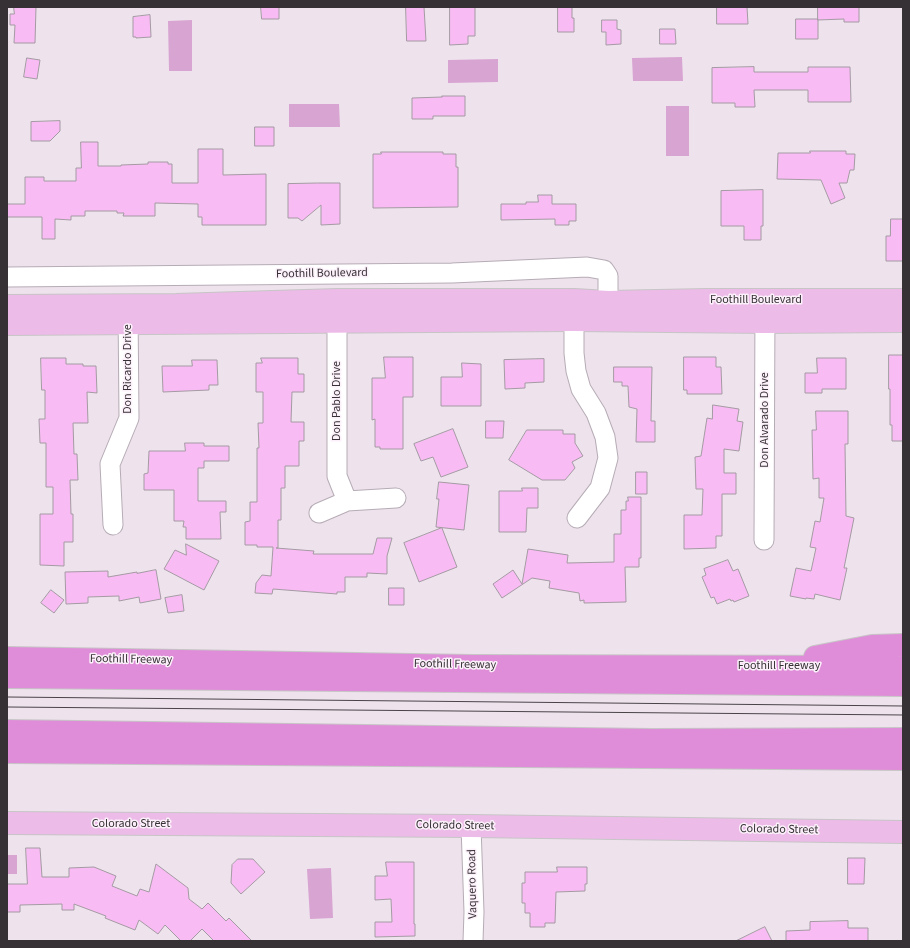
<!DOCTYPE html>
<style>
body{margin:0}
#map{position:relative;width:910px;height:948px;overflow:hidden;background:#eee3ed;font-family:"Source Sans 3",sans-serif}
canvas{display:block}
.frame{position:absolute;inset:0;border:8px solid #363135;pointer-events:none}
</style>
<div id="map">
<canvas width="910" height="948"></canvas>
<div class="frame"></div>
</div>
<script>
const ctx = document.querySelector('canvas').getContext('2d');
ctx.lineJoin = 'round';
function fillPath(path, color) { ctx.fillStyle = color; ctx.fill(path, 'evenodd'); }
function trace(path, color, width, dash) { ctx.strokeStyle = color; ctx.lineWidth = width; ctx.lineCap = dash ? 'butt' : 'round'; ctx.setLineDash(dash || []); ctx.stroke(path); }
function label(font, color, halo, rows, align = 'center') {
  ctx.font = font + ' "Source Sans 3",sans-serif'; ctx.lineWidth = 3; ctx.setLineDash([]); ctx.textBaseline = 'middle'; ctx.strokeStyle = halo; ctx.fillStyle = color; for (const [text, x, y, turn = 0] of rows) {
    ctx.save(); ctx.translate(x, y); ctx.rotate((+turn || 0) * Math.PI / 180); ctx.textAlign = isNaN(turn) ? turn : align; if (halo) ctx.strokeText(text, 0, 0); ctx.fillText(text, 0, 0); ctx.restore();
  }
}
const green = new Path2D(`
 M192 20V71H169L168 21Z
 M682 57 683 81H633L632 58Z
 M498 59V82L448 83V60Z
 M289 104H339L340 127H289Z
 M666 106H689V156H666Z
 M7 855H17V874H7Z
 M331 868 333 918 310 919 307 869Z`);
const building = new Path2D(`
 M14 7H36L35 43H14L15 25H10V14H14Z
 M261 7H279V19H262Z
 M406 7H424L426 41H407Z
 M450 7H475V36H468V44L450 45Z
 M558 7H572V18H574V32H558Z
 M717 7H747L748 24H717Z
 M818 7H859V22H844V19L818 20Z
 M150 15 151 37 136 38V37H133V17Z
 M796 19H818V39H796Z
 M602 20H617V29L621 30V44L606 45V32H602Z
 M660 29H675L676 44H660Z
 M27 58 40 60 37 79 24 77Z
 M754 67V72H808V67H850L851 102H808V90H754L755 107H735V103H712V68Z
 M442 96H465V116H433V119H412V98L442 97Z
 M60 121V131L50 141H31V122Z
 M255 127H274V146H255Z
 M81 142H98V166H121V165L148 164V162H168V164H172V183H198V149H223V175L266 174V225H202V217H198V204L155 203V216H123L124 213H117V211H85V216H71V220L55 219V239H42V217H7V204H25V177H44V181H76V168H81Z
 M810 151H846V154H855L854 170H850L847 183H839L845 198 831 204 821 180 777 179 778 153H810Z
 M381 152H443V154H456V167H458V207L373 208V154H381Z
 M318 183H340V224L321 225V205L302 221 298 218H288V184Z
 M763 190V226H761V240H744V226H721V191Z
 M538 195H552V204H576V221H569V225H555V219L501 220V204H526V202H538Z
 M891 219H903V261H886V236H890Z
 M889 355H903V441H892V425H890V389H889Z
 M384 357H413V397H403V449H380V447H375V419L372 420V378H385Z
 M684 357H716V367H721L722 394H687V390H684Z
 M41 358H66V364H83V366H96L97 393 87 392 88 423H73L74 454H77L78 480H70L71 514H73V542H64V566L40 565V514H53V487H46V443H40L39 419H45V390H42Z
 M261 358H298V374H304V392H292L291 422H304V441H299V466H285V488H281V520H278V548H276L314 551 313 554H373L377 538H392L387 556V574L367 573V577H345V592H337V594L273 589 272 594 255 593 256 583 262 575 271 576 273 547H257V545H245V522L250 521V502H257V448H259L258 423H263V392H256V363H262Z
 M817 358H846V389H822V393H805V373H817Z
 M544 359V382L525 383V388L505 389 504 360Z
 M192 360H217L218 385H209V390L163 392 162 366H192Z
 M462 363 481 364V406H441V377H462Z
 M614 367H652L651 421H655V442H636L637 409 629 407 628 386H622V382H614Z
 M713 405 739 409 737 421 743 422 739 451 724 449V473H736V494H722V536H716V548L684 549V515H702L703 489H696L695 457 701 456 707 418 712 419Z
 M816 411H848V444H845L846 516 854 518 844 568H847L840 600 815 594 814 599 806 598V599L790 596 796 568 811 571 816 548 810 547 815 521 820 522 824 498H819V478L813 479 812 430H816Z
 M486 421H504L503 438H486Z
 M453 429 468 467 441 477 433 457 421 461 414 444Z
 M527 430H563V434H575V443L583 456 572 462 575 468 565 480H542L509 460Z
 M185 443H204V446H229V461H204V468H198V501H226V512H220L221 539H186V527H183L184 521H174V490H144V474L148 473 149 451H185Z
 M636 472H647V494H636Z
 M439 482 469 485 464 530 436 527 439 499H437Z
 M522 488H538V508H527L526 532H499V491H522Z
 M628 497H641V558H639V567H625L626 602 584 603V600L580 601 579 593 549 588 550 581 532 578 502 598 493 584 513 570 522 584 528 549 568 555 567 563 614 562V534H621V510H626V501H628Z
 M442 528 457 567 419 582 404 543Z
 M186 544 219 561 204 590 164 569 175 550 186 555Z
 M728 560 733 571 738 569 749 596 734 602 733 600 731 601 730 599 717 604 714 597 711 598 702 577 706 575 704 569Z
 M156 570 161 599 140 603 139 597 119 601V596L88 597V603L66 604 65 572 108 571V577L137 572V573Z
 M389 588H404V605H389Z
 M51 590 64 600 54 613 41 603Z
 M182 595 184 611 168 613 165 598Z
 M26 848H40L42 877H69V868L94 867 116 876 112 886 137 896 140 889 149 892 156 864 188 888 189 899 202 909 208 903 226 921 229 918 252 941H214L202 929 190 941H181L165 925 158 934 139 920 135 930 105 918 106 916 74 904V910H62V904L20 905V912H7V884H27Z
 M848 858H865L864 884H848Z
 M238 859H253L265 872 241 894 231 883 232 865Z
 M386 862H414V924H415V936L375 937V922H392L391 899 375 900V876H387Z
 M557 867H587V884H585V891L556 892 555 923H545V927H530V913H525V903H522V883H525V872H557Z
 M848 921V928H868V941H786V931L810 930V922Z
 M765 927 772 941H736Z`);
const minor = new Path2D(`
 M7 277 452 273 587 267 604 270 608 276V317
 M574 305V353L576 371 581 389 596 413 605 437 608 458 600 488 577 518
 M337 306V476L347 501
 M319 513 347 501 396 498
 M113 525 110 464 129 418 128 308
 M764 540 765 307
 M471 826 474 912 473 941`);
const major = new Path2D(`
 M7 306 176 305 337 300H574L608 302 706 300H903
 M7 324 573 320 765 322 903 321
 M7 823 471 826 903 832`);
const highway = new Path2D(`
 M815 657 872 646 903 645
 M7 658 472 666 903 667
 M7 677 903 685
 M7 731 652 740 903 739
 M7 752 903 759`);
const tram = new Path2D(`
 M7 697 903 706
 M7 707 903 715`);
const streetNames = [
 ["Foothill Boulevard",322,274,-1],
 ["Foothill Boulevard",756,300],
 ["Don Ricardo Drive",128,369,-90],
 ["Don Pablo Drive",337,401,-90],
 ["Don Alvarado Drive",765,420,-90],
 ["Foothill Freeway",131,660,1],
 ["Foothill Freeway",455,665,1],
 ["Foothill Freeway",779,666],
 ["Colorado Street",131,824],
 ["Colorado Street",455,826,1],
 ["Colorado Street",779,830,1],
 ["Vaquero Road",473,884,-91]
];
fillPath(green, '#d8a4d2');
fillPath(building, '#f9bbf3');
trace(building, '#a49aa3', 1);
trace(minor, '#b6acb5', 21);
trace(major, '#c7c5c6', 24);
trace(highway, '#c7c5c6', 24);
trace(minor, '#fff', 19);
trace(major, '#ecbbe8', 22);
trace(highway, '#e08dd9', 22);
trace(tram, '#494348', 1);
label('12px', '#363135', '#fcf1fa', streetNames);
</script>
